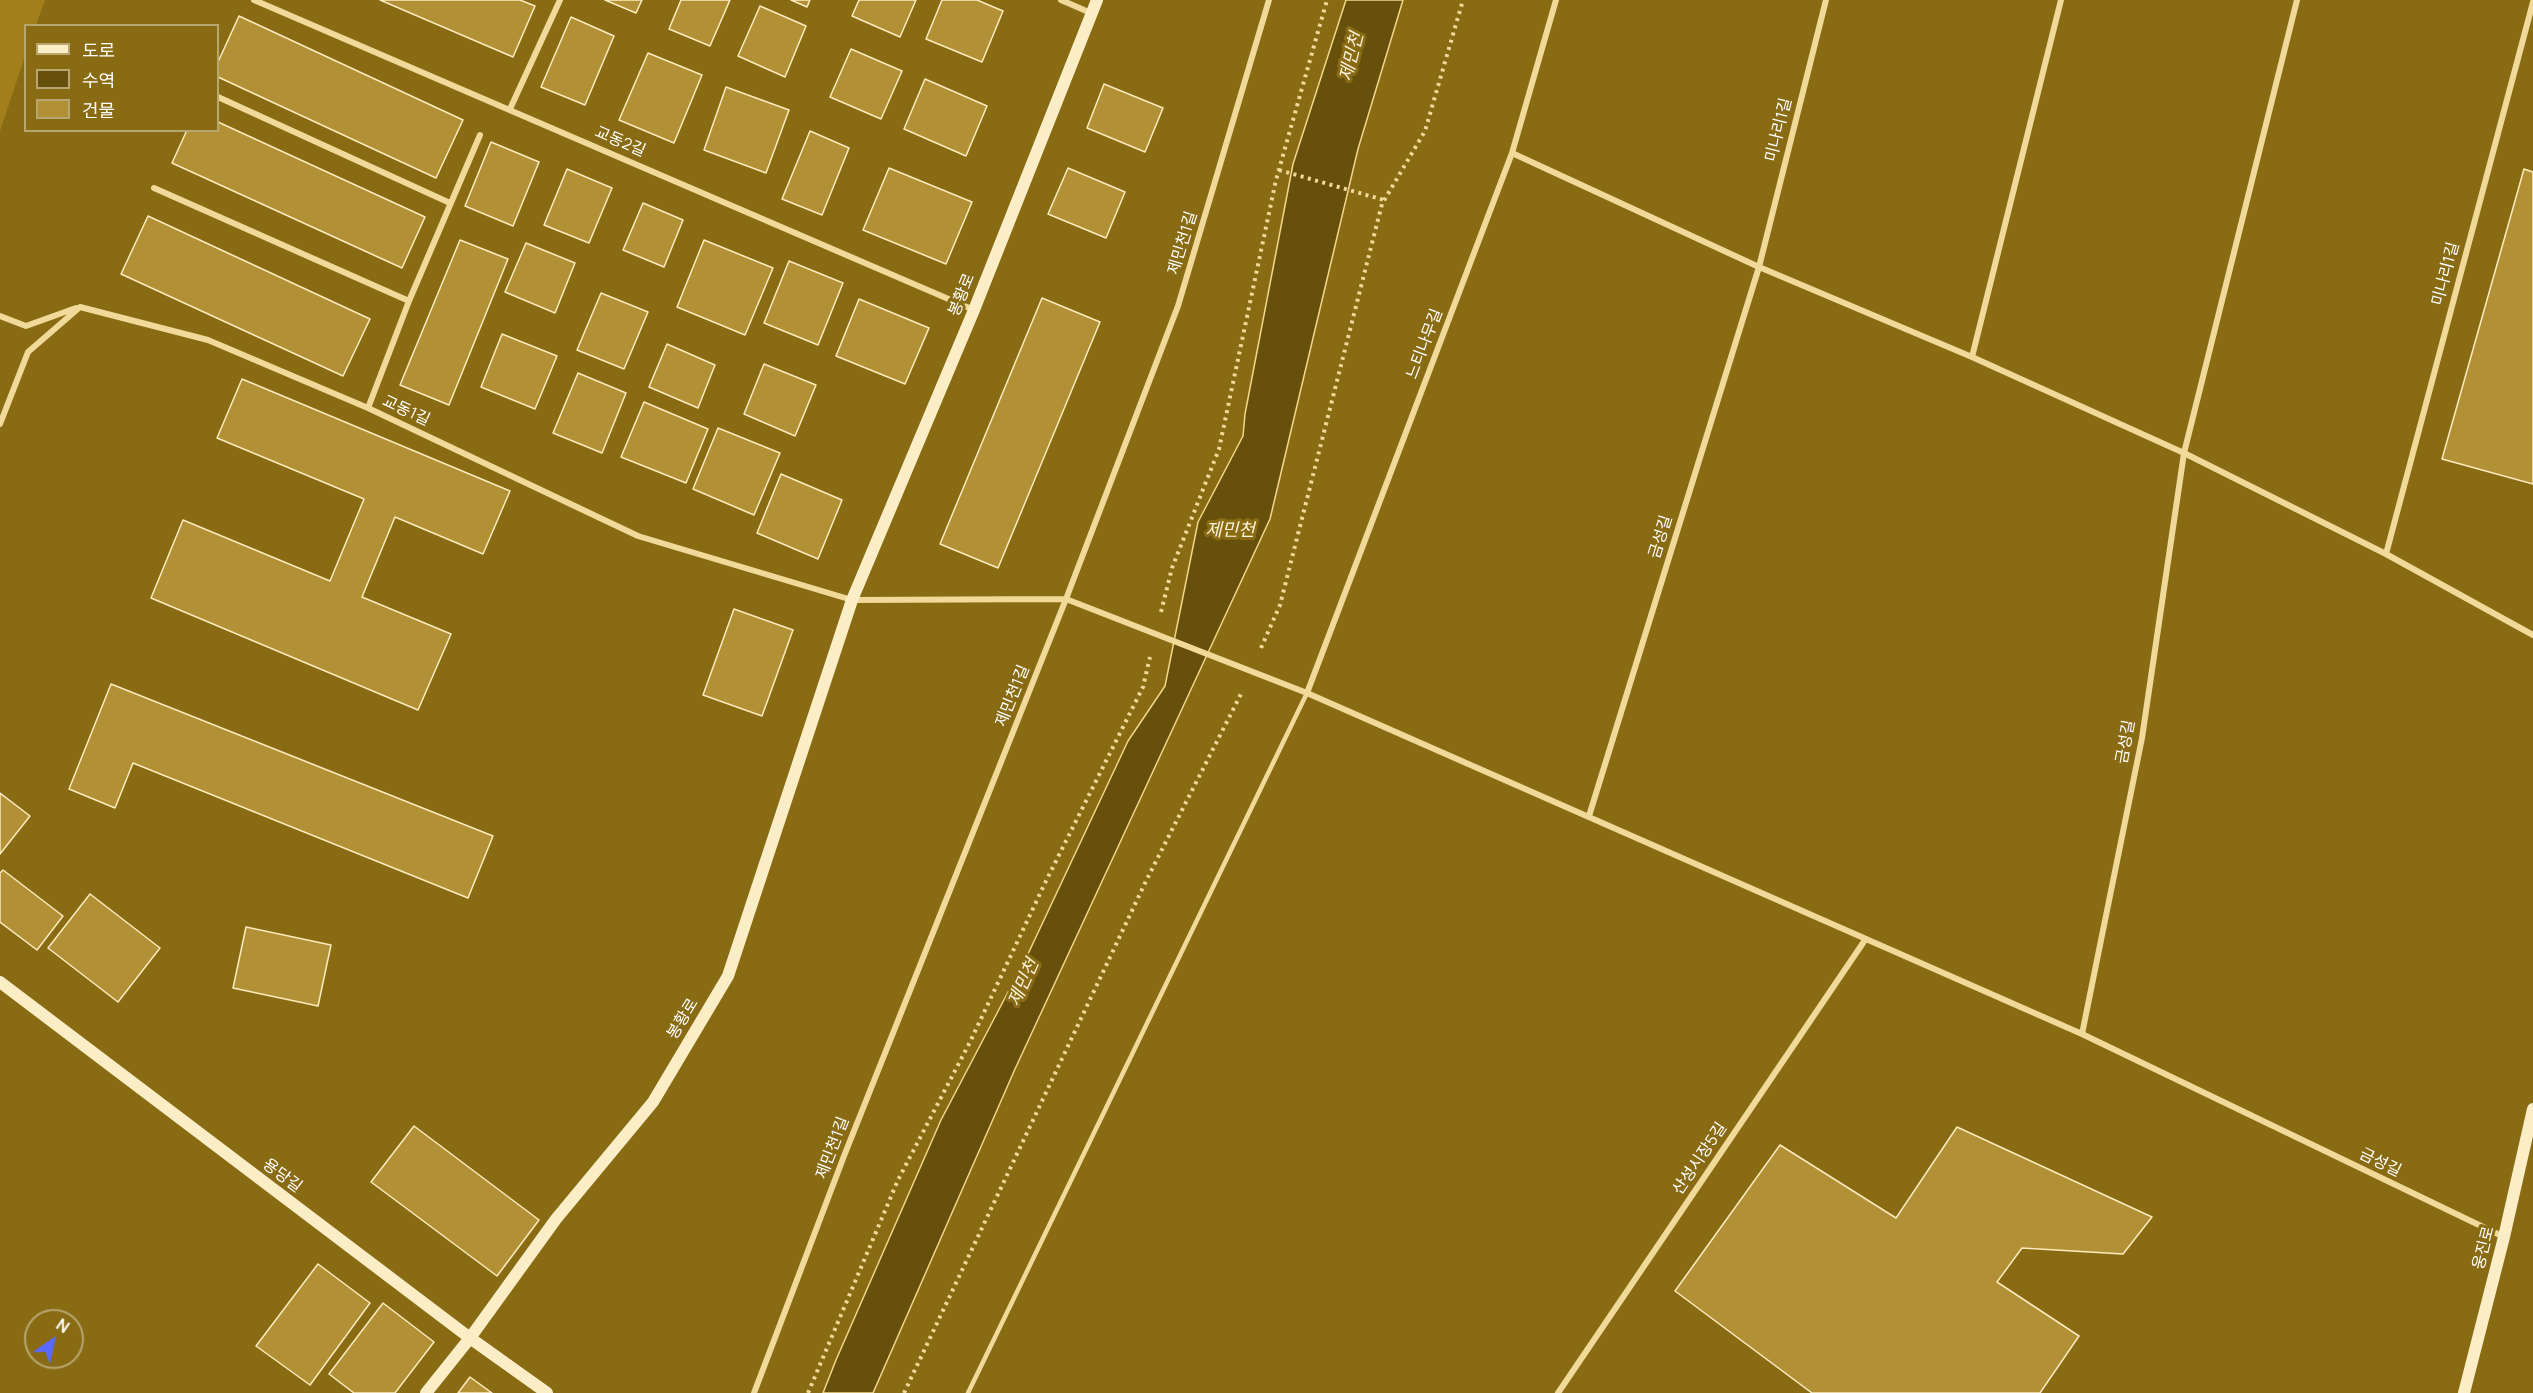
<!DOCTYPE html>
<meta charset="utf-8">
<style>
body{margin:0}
#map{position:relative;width:2533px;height:1393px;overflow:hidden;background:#896b13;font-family:Manrope,"Noto Sans KR",sans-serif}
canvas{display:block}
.legend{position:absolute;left:24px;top:24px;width:195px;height:108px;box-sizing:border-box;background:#896b13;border:2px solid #b8a671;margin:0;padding:8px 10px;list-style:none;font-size:18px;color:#fff}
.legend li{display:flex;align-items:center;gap:12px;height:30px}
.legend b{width:30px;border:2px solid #b8a671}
.north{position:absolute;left:24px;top:1309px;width:60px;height:60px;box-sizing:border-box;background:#896b13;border:2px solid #b8a671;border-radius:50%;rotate:34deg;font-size:16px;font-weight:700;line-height:24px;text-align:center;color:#fff}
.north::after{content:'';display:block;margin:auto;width:21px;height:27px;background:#586aff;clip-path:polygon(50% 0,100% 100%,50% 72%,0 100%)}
</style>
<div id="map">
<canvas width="2533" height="1393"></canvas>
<ul class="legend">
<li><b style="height:8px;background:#fbeec7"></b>도로</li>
<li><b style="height:16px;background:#66500c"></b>수역</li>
<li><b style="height:16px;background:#b29136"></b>건물</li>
</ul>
<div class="north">N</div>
</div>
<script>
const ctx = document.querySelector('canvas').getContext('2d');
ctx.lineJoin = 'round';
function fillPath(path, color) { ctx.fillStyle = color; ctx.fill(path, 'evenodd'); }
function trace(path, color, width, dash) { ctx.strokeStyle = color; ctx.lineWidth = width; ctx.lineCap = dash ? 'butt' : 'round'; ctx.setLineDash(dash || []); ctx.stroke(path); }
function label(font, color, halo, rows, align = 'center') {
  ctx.font = font + ' Manrope,"Noto Sans KR",sans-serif'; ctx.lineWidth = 6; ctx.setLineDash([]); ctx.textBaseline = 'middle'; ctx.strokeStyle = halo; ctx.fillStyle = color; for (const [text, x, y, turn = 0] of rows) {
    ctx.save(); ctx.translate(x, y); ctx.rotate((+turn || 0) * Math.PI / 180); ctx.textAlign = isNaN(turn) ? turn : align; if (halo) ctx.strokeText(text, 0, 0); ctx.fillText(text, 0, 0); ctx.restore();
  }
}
const green = new Path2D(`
 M0 0H45L36 25 26 26 25 56 0 131Z`);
const water = new Path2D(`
 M1346 0H1403L1358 149 1270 519 1015 1069 873 1393H823L836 1360 941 1120 1028 954 1128 741 1165 686 1198 522 1243 436 1245 414 1293 164Z`);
const building = new Path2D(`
 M380 0H520L535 6 513 57Z
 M605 0H642L636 13Z
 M681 0H730L710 46 669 29Z
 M791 0H810L807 7Z
 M859 0H916L900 37 852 16Z
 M942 0H977L1003 11 982 62 926 39Z
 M760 6 806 26 785 77 738 56Z
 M239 16 463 120 436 178 218 77V62Z
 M571 17 614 36 585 105 541 87Z
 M851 49 902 71 881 119 830 97Z
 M648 53 702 75 674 143 619 120Z
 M925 79 987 106 966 156 904 129Z
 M1104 84 1163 108 1145 152 1087 128Z
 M726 87 789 110 766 173 704 150Z
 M218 122 425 217 402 268 172 163 187 130H218Z
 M810 131 849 148 822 215 782 199Z
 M491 142 539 162 513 226 465 206Z
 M889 168 972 202 946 264 863 230Z
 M1068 168 1125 192 1106 238 1048 214Z
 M567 169 612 188 589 243 544 225Z
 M2524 169 2533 172V484L2442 459Z
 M643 203 683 220 664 267 623 250Z
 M148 216 370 319 343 376 121 274Z
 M460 240 508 259 449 405 400 385Z
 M704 240 773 268 745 335 677 307Z
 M526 243 575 263 555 313 505 292Z
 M789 261 843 283 818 345 764 323Z
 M601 293 648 312 624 369 577 350Z
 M1042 298 1100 322 998 568 940 544Z
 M859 299 929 328 905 384 836 356Z
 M502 334 557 356 535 409 481 387Z
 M667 344 715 365 698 408 649 387Z
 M764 364 816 385 795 436 744 414Z
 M578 373 626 393 602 453 553 433Z
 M242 379 510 491 483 554 395 517 362 597 451 634 418 710 151 598 183 520 330 581 364 499 217 438Z
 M644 402 708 429 686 483 621 457Z
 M718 428 780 453 754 515 693 489Z
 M781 474 842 500 818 559 757 533Z
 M734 609 793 630 762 716 703 695Z
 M111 684 493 836 468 898 133 763 115 808 69 789Z
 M0 793 30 816 0 854Z
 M3 870 63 916 37 950 0 922V873Z
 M90 894 160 948 118 1002 48 948Z
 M246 927 331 945 318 1006 233 988Z
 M414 1126 539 1220 497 1276 371 1182Z
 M1957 1127 2152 1217 2123 1254 2022 1248 1997 1282 2079 1336 2040 1393H1812L1675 1291 1780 1145 1896 1218Z
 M318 1264 370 1303 310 1385 256 1346Z
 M383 1303 434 1342 395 1393H354L329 1374Z
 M470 1377 492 1393H458Z`);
const path = new Path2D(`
 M1279 170 1384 200
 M1161 612 1172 568 1219 449 1276 180 1327 0
 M1261 648 1280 605 1382 204 1425 131 1463 0
 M808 1393 898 1180 970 1042 1046 881 1143 687 1150 657
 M904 1393 1146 881 1241 694`);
const lane = new Path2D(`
 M968 1393 1307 693`);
const street = new Path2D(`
 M254 0 974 310
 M1061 0 1091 13
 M1556 0 1512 153 1307 693 2082 1034 2504 1237
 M218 97 450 203
 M510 109 560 0
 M1512 153 1759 267 1972 357 2184 453 2386 554 2533 635
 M154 188 409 301
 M0 316 26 326 76 308
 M1972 357 2061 0
 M368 408 409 301 480 135
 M0 424 28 352 80 307 208 340 368 408 638 536 852 600 1066 599
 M2386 554 2533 2
 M1589 816 1759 267 1826 0
 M2082 1034 2142 738 2184 453 2297 0
 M754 1393 844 1156 1066 599 1178 306 1269 0
 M1558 1393 1865 940`);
const secondary = new Path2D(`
 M0 982 470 1338 547 1393
 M426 1393 470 1338 556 1219 653 1102 728 976 852 600 974 310 1097 0
 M2464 1393 2504 1237 2533 1109`);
const streetBridge = new Path2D(`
 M1066 599 1307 693`);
const streetNames = [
 ["미나리1길",1779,130,-76],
 ["교동2길",620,142,23],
 ["제민천1길",1183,243,-73],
 ["미나리1길",2446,274,-75],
 ["봉황로",962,295,-68],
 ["느티나무길",1425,344,-69],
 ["교동1길",406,411,25],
 ["금성길",1661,537,-73],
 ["제민천1길",1013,696,-68],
 ["금성길",2126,742,-80],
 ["봉황로",683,1019,-59],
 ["제민천1길",833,1148,-69],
 ["산성시장5길",1700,1159,-56],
 ["금성길",2380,1163,26],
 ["용당길",282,1176,37],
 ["웅진로",2484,1248,-76]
];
const waterNames = [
 ["제민천",1352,57,-76],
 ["제민천",1230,531],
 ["제민천",1024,983,-66]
];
fillPath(green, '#a37f1b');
fillPath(water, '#66500c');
trace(water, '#f3d68b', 1.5);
fillPath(building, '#b29136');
trace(building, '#fcebbf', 1.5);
trace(path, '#f0d999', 4, [3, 4.5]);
trace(lane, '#f0d999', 4.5);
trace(street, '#f0d999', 6);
trace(secondary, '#fbeec7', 12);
trace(streetBridge, '#f0d999', 6);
label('16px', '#fff', '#896b13', streetNames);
label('italic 18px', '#fcf3db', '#896b13', waterNames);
</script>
